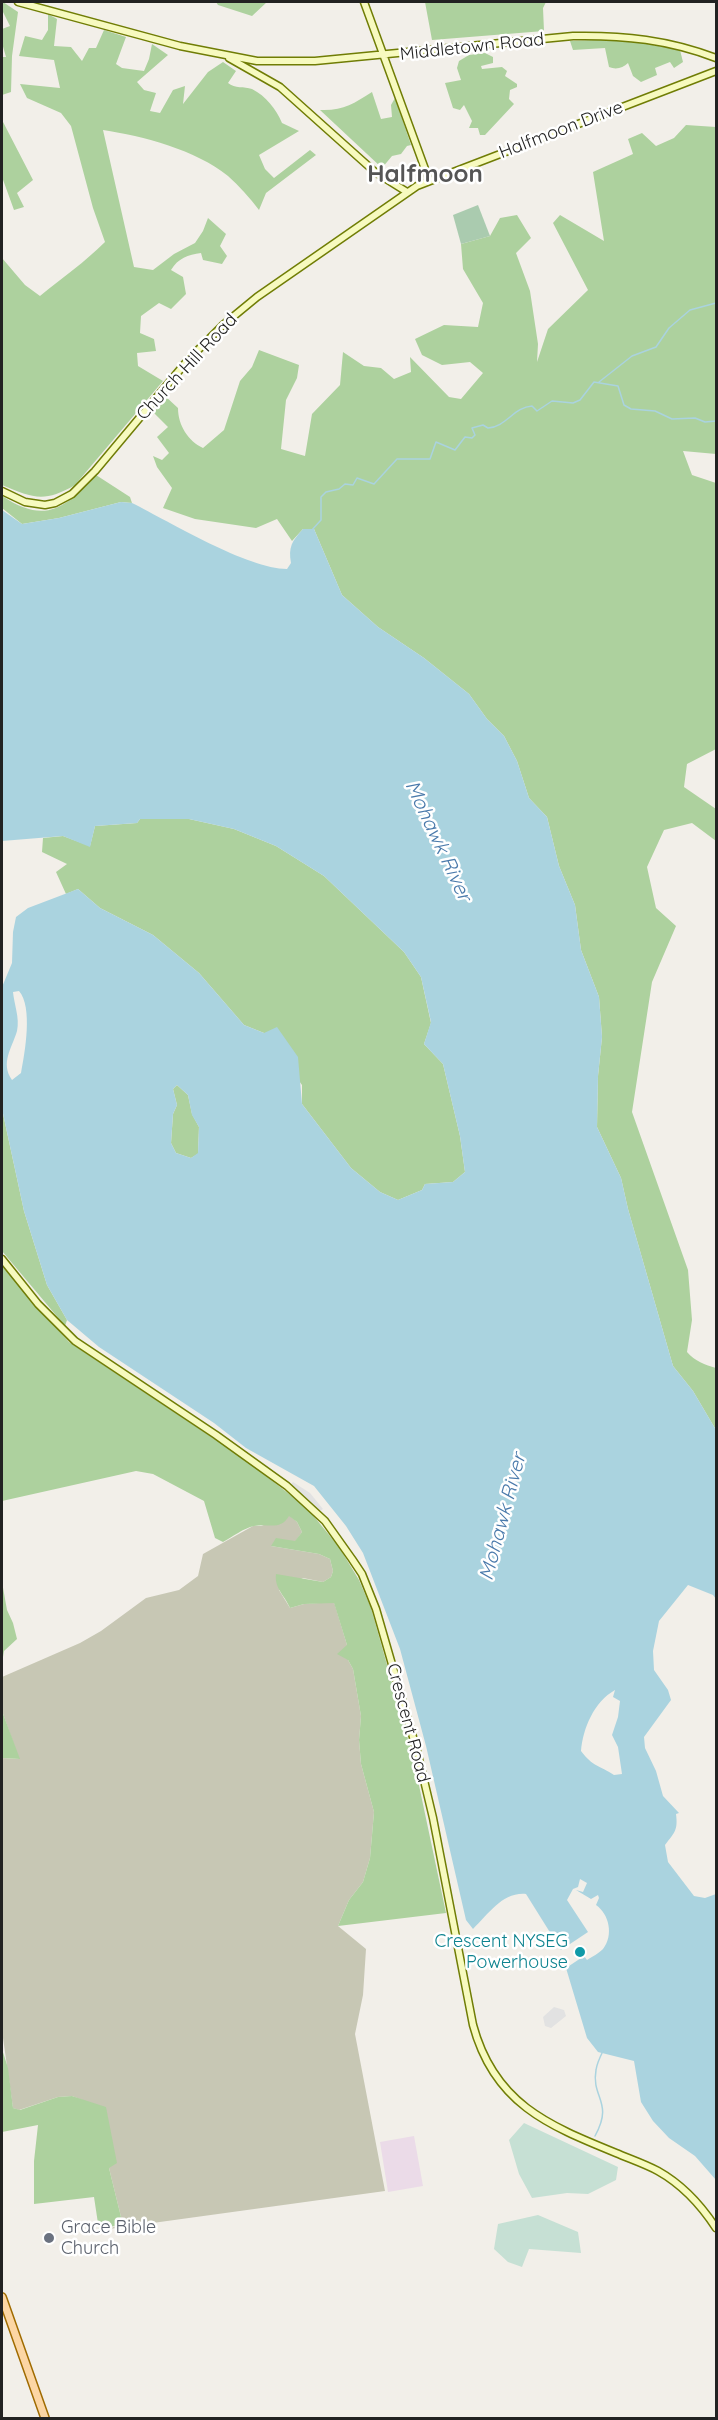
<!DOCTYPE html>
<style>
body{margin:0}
#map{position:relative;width:718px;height:2420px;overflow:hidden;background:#f2efe9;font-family:Quicksand,sans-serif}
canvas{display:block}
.frame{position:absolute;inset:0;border:3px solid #222;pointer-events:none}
</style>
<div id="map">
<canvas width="718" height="2420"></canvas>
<div class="frame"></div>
</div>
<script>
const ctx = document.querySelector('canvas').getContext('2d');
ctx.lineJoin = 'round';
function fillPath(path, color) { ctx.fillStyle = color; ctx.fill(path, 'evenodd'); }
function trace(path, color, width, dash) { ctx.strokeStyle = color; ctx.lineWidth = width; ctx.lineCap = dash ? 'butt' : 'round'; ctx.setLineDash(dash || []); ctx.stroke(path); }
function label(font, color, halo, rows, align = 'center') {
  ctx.font = font + ' Quicksand,sans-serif'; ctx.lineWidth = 5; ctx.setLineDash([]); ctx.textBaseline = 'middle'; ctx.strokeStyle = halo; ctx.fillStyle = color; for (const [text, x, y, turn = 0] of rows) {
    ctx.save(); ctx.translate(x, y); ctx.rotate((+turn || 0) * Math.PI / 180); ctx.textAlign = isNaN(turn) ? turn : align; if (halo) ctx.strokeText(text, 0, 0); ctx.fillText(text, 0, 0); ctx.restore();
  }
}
const industrial = new Path2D(`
 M414 2136 423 2186 388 2192 380 2142Z`);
const construction = new Path2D(`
 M289 1515 297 1522 302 1532 295 1542 271 1546 319 1554 330 1559 333 1571 331 1577 323 1582 303 1578 279 1590 290 1608 304 1604 334 1602 347 1645 348 1660 353 1669 361 1716 359 1740 361 1764 374 1812 370 1858 363 1882 349 1900 338 1926 366 1949 363 1995 355 2034 385 2191 109 2229 118 2225 121 2217 109 2168 85 2101 72 2096 58 2097 19 2110 13 2108 2 2031V1758L19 1759 2 1711V1677L80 1643 101 1631 146 1598 179 1590 198 1576 203 1554 253 1526H261Z`);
const forest = new Path2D(`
 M3 2 18 12 12 56 11 92 2 95V57H6L2 43V29L10 26 2 10Z
 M216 2H267L252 16 218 5Z
 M425 2H546L543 8 544 31 432 40Z
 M48 14 57 19 54 46 71 47 82 61 89 48H96L104 30 126 37 116 64 122 68 144 71 149 59 152 44 168 55 137 82 144 90 156 93 150 111 160 113 173 90 185 86 183 104 208 72 223 62 236 71 228 83C235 89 244 86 252 89 266 96 276 109 282 123L299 131 259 155 265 169 274 178 310 150 316 155 266 193 259 210C250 198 239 186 228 176 196 150 143 136 103 130L134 267 153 270 174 254 195 243 203 231 208 218 226 234 220 246 227 256 222 264 203 260 201 253C188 255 178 258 171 270L183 277 186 294 171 309 159 303 141 316 140 333 154 339 156 351 137 353 138 366 163 381 75 485C44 503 33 498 2 485V258L25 285 40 296C62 278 85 262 105 242L93 208 71 126 61 113 27 98 20 84 60 88 54 60 19 56 25 36 42 40 48 30Z
 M595 40H626L680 50 683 62 674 68 670 62 655 68 657 75 641 82 633 76 628 63C623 68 616 70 609 67L605 48 573 50 570 41Z
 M485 53 493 57V63L481 66 482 69 502 67 507 71 505 76 517 84V87L510 90 509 99 514 104 485 135H480L478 128H469L472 121 464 105 460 110 453 108 445 83 461 80 457 68 459 61 469 55Z
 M372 92 381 119 392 117 391 105 395 98 411 145 407 146 401 154 392 156 382 168 320 110C343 111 353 104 372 92Z
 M2 120 33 180 17 193 24 207 14 210 2 177Z
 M686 125 716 127V454L683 451 692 475 716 483V749L687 764 684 787 716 809V841L692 823 664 830 647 867 656 908 676 926 652 982 632 1112 688 1270 692 1320 687 1352C695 1361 705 1365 716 1368V1430L693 1391 673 1366 628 1209 621 1178 597 1127 598 1076 602 1037 599 997 581 950 575 905 559 866 547 817 529 798 517 761 504 736 487 719 469 694 424 658 378 627 342 595 314 529H303L292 541 277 519 256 528 195 519 163 508 172 488 157 467 153 456 162 460 169 453 157 437 168 427 154 413 165 396 178 408C178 425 188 441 203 448L224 430 240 381 252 367 259 350 299 365 297 378 286 400 281 449 305 456 312 414 340 385 343 352 364 366 381 368 394 379 411 372 410 357 449 397 461 399 483 373 470 362 442 365 422 355 415 339 444 325 478 327 483 303 463 269 461 244 490 236 500 218 517 215 531 238 516 253 530 291 538 344 537 362 548 329 588 290 553 223 560 215 604 241 593 172 633 154 628 139 642 133 656 146 674 138Z
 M96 475 130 497 132 503 121 502 59 518 22 524 2 508V496C46 525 65 508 96 475Z
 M140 819H189L234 829 276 846 324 876 404 952 421 977 431 1023 424 1044 443 1064 460 1136 465 1172 453 1182 425 1184 422 1190 398 1200 380 1192 351 1168 302 1104V1085L264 1033 244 1025 199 973 153 935 100 908 78 889 66 894 56 872 67 864 42 852 43 838 63 836 90 846 95 826 137 823Z
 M177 1085 188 1095 192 1114 199 1127 198 1154 191 1158 176 1153 171 1143 173 1114 177 1105 173 1089Z
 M2 1109 24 1211 47 1285 67 1320 65 1326 2 1251Z
 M2 1266 69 1342 234 1452 270 1479 307 1508 339 1547 359 1580 371 1608 413 1757 446 1913 338 1926 349 1900 363 1882 370 1858 374 1812 361 1764 359 1740 361 1716 353 1669 348 1660 337 1654 347 1645 334 1603 304 1604 290 1608C285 1596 274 1588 276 1574L323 1582 331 1577 333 1571 330 1559 319 1554 271 1546 276 1538 295 1541 302 1532 297 1522 289 1516C280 1531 269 1523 254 1526 244 1528 232 1537 223 1542L215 1538 204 1501 153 1474 136 1471 2 1501Z
 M2 1582 7 1610 13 1623 17 1639 4 1651 2 1663Z
 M2 1711 20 1759 2 1758Z
 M2 2049 8 2068 13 2108 20 2110 58 2097 72 2096 106 2107 117 2163 109 2168 121 2217 118 2225 99 2230 94 2197 34 2204V2161L38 2125 2 2132Z`);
const wetland = new Path2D(`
 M524 2123 618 2167 616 2180 588 2194 567 2193 532 2198 519 2174 509 2140Z
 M538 2215 578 2232 581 2253 529 2249 522 2267 508 2262 494 2249 498 2224Z`);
const cemetery = new Path2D(`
 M478 205 490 236 461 244 453 215Z`);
const parking = new Path2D(`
 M293 1482 310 1493 323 1509 320 1511 290 1485Z
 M554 2007 564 2010 566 2016 551 2028 545 2026 543 2017Z`);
const water = new Path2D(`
 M121 502 132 503C170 522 248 569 287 569L291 563C288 547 292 541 303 529H314L342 595 378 627 424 658 469 694 487 719 504 736 517 761 529 798 547 817 559 866 575 905 581 950 599 997 602 1037 598 1076 597 1127 621 1178 628 1209 673 1366 693 1391 716 1430V1599L713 1595 688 1585 659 1621 653 1651 654 1670 668 1690 671 1700 644 1737 645 1748 656 1771 663 1796 679 1813 676 1814C678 1830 675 1832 665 1845L668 1862 694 1896 705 1898 716 1894V2180L695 2156 669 2138 653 2121 641 2102 634 2061 598 2052 587 2038 566 1968 584 1956 587 1960C592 1957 599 1953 603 1949 614 1935 609 1914 596 1905L599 1898 598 1895 591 1899 576 1890 583 1892 587 1883 580 1879 578 1887 573 1889 567 1900 588 1932 561 1950 526 1894C502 1892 489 1914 473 1929L466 1920 426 1746 400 1649 363 1553 346 1526 314 1486 246 1448 214 1423 99 1347 67 1320 47 1285 24 1211 2 1109V987L12 963 13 932 16 917 28 908 78 889 100 908 153 935 199 973 244 1025 264 1033 277 1027 298 1057 302 1104 351 1168 380 1192 398 1200 422 1190 425 1184 453 1182 465 1172 460 1136 443 1064 424 1044 431 1022 421 977 404 952 324 876 276 846 234 829 189 819H140L137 823 95 826 90 847 63 836 2 841V510L22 524 59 518ZM19 991C33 1007 25 1052 21 1073L12 1080C0 1063 12 1048 17 1031 20 1018 14 1004 13 992ZM177 1085 188 1095 192 1115 199 1127 198 1153 191 1158 176 1153 171 1143 173 1114 177 1105 173 1089ZM615 1690 613 1697 620 1701 618 1717 612 1735 618 1747 622 1774 614 1775C599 1765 593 1767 581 1751 583 1728 594 1702 615 1690Z`);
const stream = new Path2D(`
 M599 382 632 356 656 347 669 328 690 310 716 303
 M311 531 321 520V497L326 492 339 489 345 484 353 485 357 478 374 484 397 459H430L436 442 455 450 465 437 472 438 475 435 472 428 483 425 488 428C506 427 514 407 532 406L537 411 552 401 573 403 580 400 594 382 618 386 624 405 631 409 655 411 672 419 695 418 705 422 716 421
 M595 2136C614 2102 591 2098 596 2070 597 2063 600 2057 603 2051`);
const secondary = new Path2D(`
 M18 2 180 46 257 61H315L573 36C624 35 669 40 716 58
 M364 2 429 180
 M229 58 280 87 375 172 407 192
 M2 491 25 502 45 505 55 503 72 494 95 471 188 360 223 325 257 297 417 186 716 71
 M2 1259 38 1304 75 1341 216 1435 287 1486 325 1521 352 1559 362 1574 376 1609 417 1751 433 1818 473 2025C494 2103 547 2125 616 2153 630 2159 645 2164 658 2171 683 2185 701 2205 716 2228`);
const primary = new Path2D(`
 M2 2297 45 2418`);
const markers = [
 [580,1952,6,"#0f9aa8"],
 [49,2238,6,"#6b7280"]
];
const streetNames = [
 ["Middletown Road",472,47,-6],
 ["Halfmoon Drive",561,130,-21],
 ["Church Hill Road",187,367,-47],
 ["Crescent Road",408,1723,75]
];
const cultureNames = [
 ["Crescent NYSEG",568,1942],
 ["Powerhouse",568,1963]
];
const worshipNames = [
 ["Grace Bible",61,2228],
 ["Church",61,2249]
];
const waterNames = [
 ["Mohawk River",438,841,65],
 ["Mohawk River",503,1517,-75]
];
const districtNames = [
 ["Halfmoon",425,175]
];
fillPath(industrial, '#ebdbe8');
fillPath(construction, '#c7c7b4');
fillPath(forest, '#add19e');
fillPath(wetland, '#c6e0d4');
fillPath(cemetery, '#aacbaf');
fillPath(parking, '#e2e2e2');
fillPath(water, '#aad3df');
trace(stream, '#aad3df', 1.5);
trace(secondary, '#707d05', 9);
trace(primary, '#a06b00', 10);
trace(secondary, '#f7fabf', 6);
trace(primary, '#fcd6a4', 7);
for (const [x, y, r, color] of markers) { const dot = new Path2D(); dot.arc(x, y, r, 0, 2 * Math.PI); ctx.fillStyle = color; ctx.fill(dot); trace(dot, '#fff', 2); }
label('18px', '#222', '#fff', streetNames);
label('18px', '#0d838f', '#fff', cultureNames, 'right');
label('18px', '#5b616d', '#fff', worshipNames, 'left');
label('italic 20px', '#4a7aab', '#fff', waterNames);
label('bold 24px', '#555', '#fff', districtNames);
</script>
